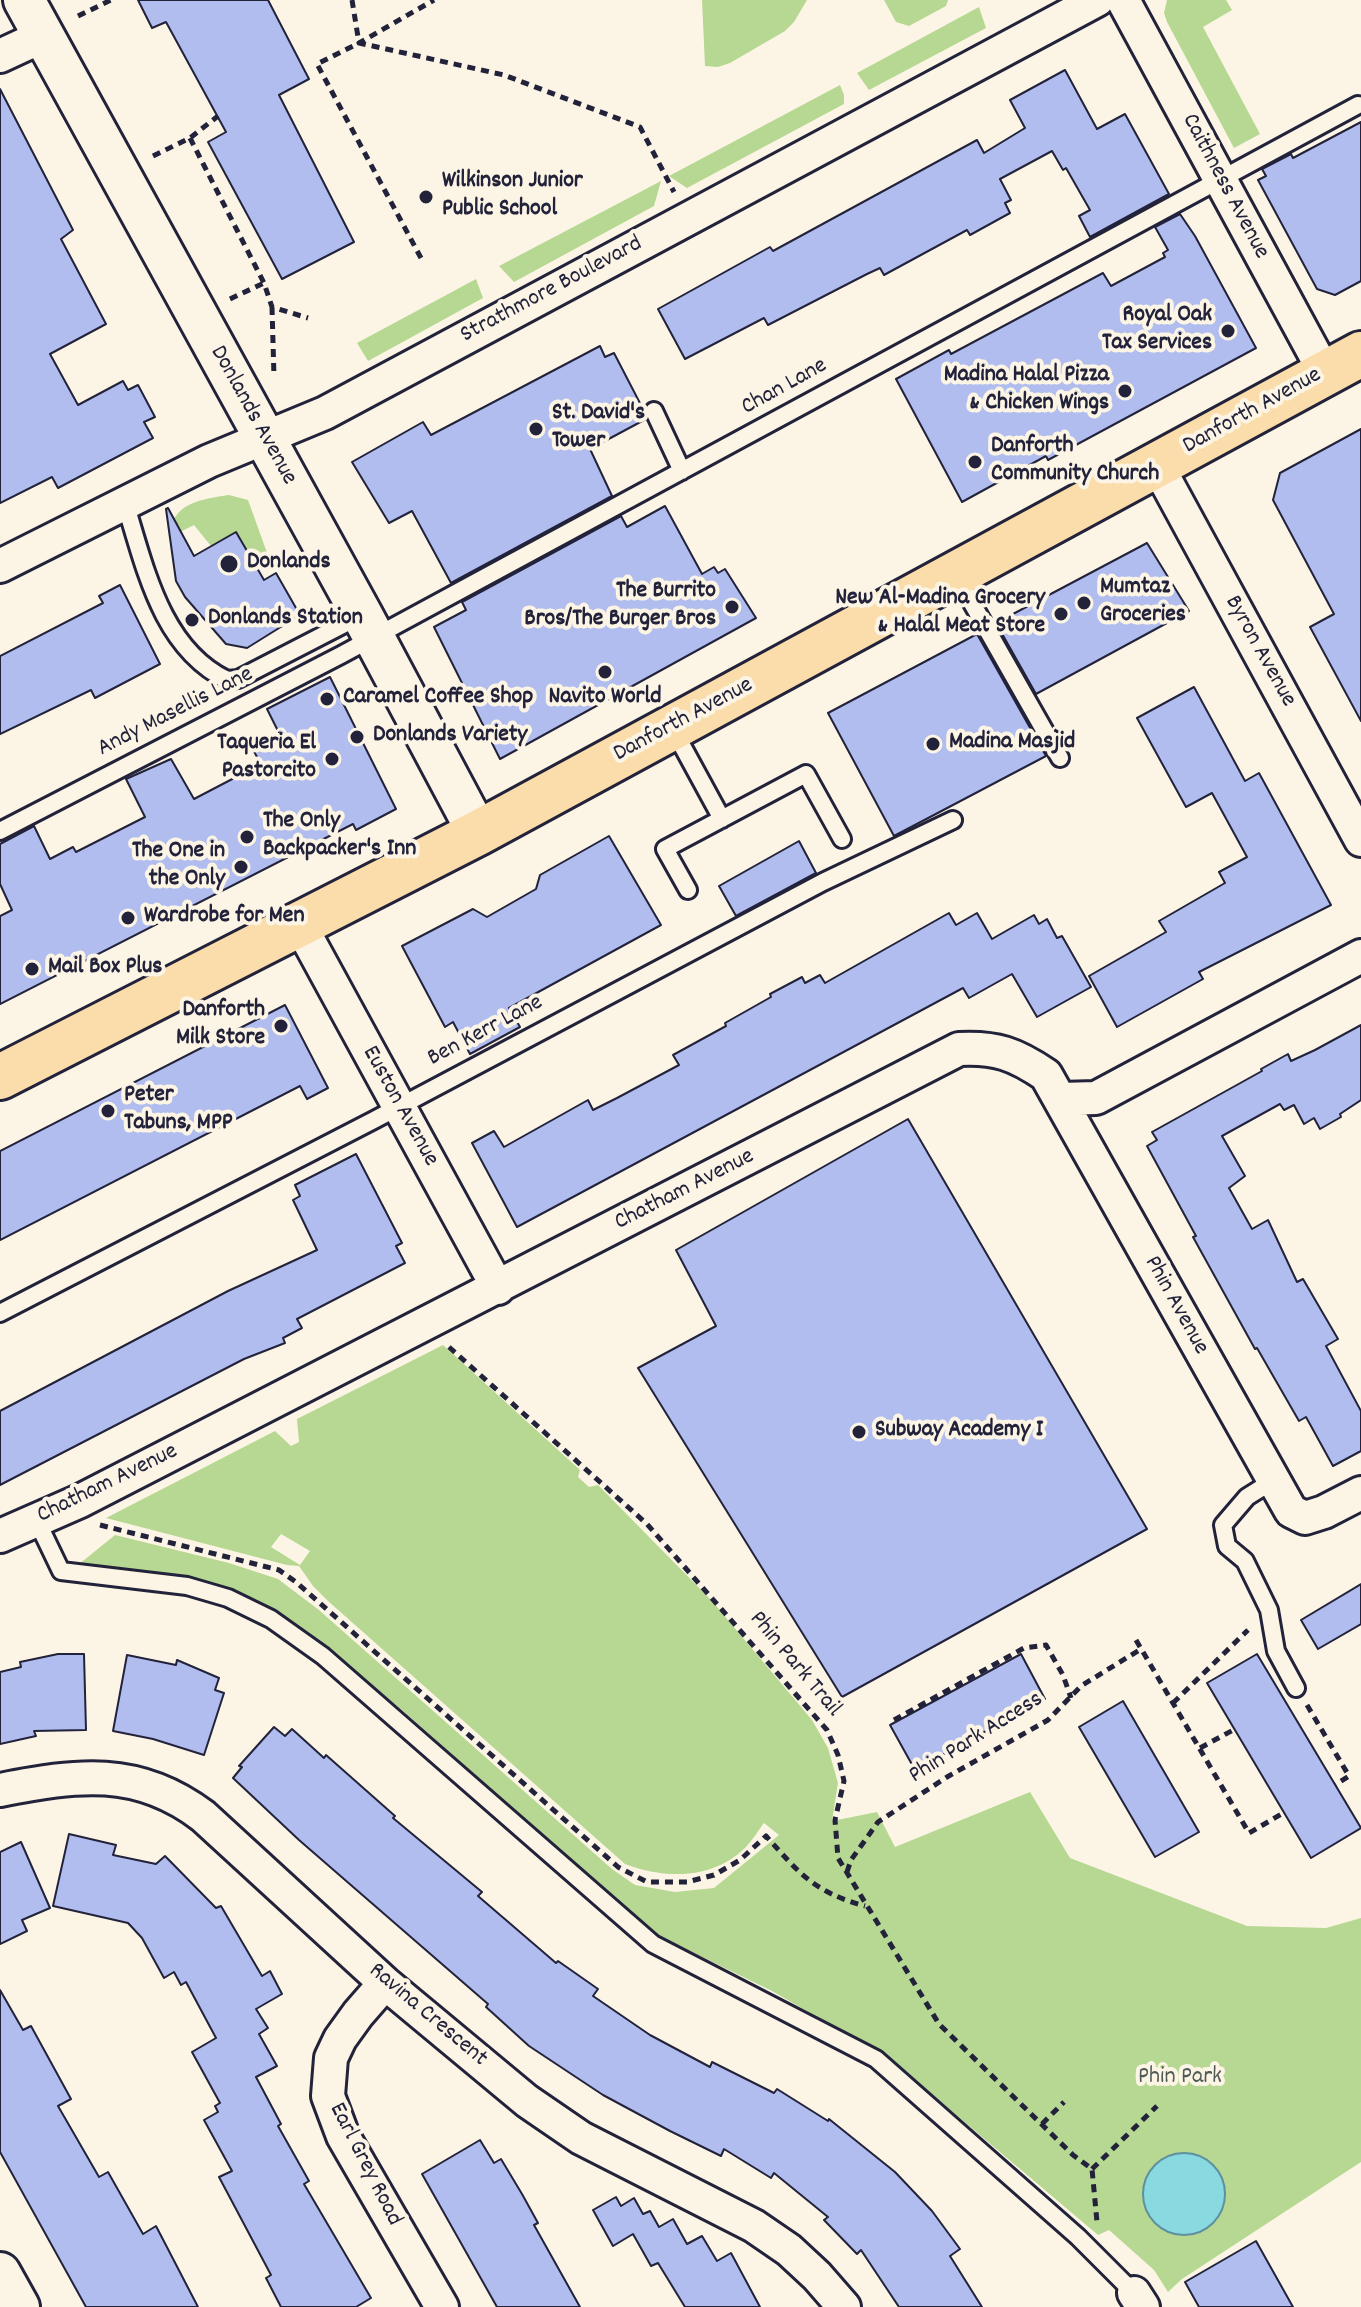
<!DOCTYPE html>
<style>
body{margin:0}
canvas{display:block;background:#fcf5e5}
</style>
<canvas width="1361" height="2307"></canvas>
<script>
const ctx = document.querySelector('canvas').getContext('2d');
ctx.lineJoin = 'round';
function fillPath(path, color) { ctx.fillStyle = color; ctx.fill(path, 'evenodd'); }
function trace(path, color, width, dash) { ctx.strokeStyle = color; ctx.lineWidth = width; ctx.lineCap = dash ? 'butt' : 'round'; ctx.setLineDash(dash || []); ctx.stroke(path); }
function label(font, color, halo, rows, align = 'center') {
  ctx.font = font + ' Dekko,sans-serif'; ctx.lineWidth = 8; ctx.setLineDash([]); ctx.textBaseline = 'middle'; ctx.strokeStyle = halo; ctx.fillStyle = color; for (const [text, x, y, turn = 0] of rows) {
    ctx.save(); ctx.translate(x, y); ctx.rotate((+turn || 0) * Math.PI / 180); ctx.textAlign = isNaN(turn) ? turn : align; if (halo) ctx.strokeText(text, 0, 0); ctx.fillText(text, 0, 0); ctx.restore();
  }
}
const green = new Path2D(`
 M702 0H807L794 22 785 31 730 63 718 67 705 66Z
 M884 0H948L946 6 909 26 896 22Z
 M1167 0H1226L1232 10 1203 27 1260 134 1234 148 1167 22 1164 13Z
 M979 7 986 28 869 90 857 73Z
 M840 85 844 95V104L687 188 669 176Z
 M661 181 654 206 514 282 499 266Z
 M476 279 483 298 368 361 357 343Z
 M229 495 248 500 270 561 257 568 236 532 211 546 194 525 170 537C170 503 202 499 229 495Z
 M443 1345 580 1470 578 1477 589 1487 598 1485 712 1601 812 1720 828 1748 838 1783 832 1821 877 1812 895 1847 1030 1792 1070 1858 1247 1926 1326 1928 1361 1918V2162L1182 2279 1168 2292 1154 2270 1109 2230 1098 2235 890 2059 772 1991 655 1934 402 1710 324 1646 278 1614 227 1588 178 1576 136 1573 78 1565 115 1535 229 1563 278 1579 319 1610 612 1869 635 1885 675 1892 714 1888 779 1835 764 1823C758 1831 752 1841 745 1848 712 1880 665 1879 625 1864L328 1601 313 1586 299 1566 287 1565 106 1518 275 1431 291 1446 299 1442 297 1419ZM281 1534 310 1551 300 1565 271 1547Z`);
const water = new Path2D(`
 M1143 2194a41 41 0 1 1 82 0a41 41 0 1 1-82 0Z`);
const building = new Path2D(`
 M138 0H268L309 79 279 95 354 242 282 279 208 142 226 132 166 22 152 28Z
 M1065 70 1097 129 1125 114 1169 194 1090 237 1079 216 1090 210 1066 168 1063 170 1052 151 1000 179 1011 200 1005 203 1010 213 970 235 967 230 884 275 880 268 867 274 768 325 764 318 685 359 658 309 770 247 773 251 977 140 984 153 1025 128 1010 100Z
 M0 89 73 230 61 239 106 324 50 354 78 405 123 381 128 390 138 385 155 417 144 422 153 438 58 488 52 477 0 503Z
 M1361 122V281L1335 295 1317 289 1258 180 1266 176 1262 169 1291 154 1293 158Z
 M1180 214 1195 236 1256 348 1048 460 1046 456 962 502 896 379 949 350 951 354 1103 273 1111 286 1165 257 1163 253 1168 250 1155 227Z
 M600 346 605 357 614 353 643 409 646 419 590 449 612 496 451 583 412 511 389 523 352 462 423 422 431 435Z
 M1361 429V721L1310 627 1334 614 1273 500 1280 473Z
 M665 506 702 574 714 567 718 573 725 569 756 618 500 759 434 627 466 610 462 602 621 516 627 527Z
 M168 508 194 556 236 532 264 580 276 573 300 615 247 648 226 644 185 597 176 581 166 509Z
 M1147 543 1189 611 1036 694 996 623Z
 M120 585 160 664 95 698 91 690 0 734V656L103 603 99 596Z
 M977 634 1046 756 894 836 828 713Z
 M330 677 396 809 356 830 353 824 0 1004V916L12 910 0 884V844L34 826 50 859 73 847 76 852 145 817 126 779 171 759 194 799 261 764 252 748 279 733 267 709Z
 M1194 687 1245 781 1259 773 1331 905 1199 972 1203 979 1117 1027 1089 976 1166 932 1159 921 1225 883 1219 872 1247 857 1212 793 1186 807 1137 718Z
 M609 836 661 925 509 1008 520 1027 470 1054 453 1022 445 1027 402 946 473 909 487 917 536 889 540 875Z
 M799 841 816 873 736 916 719 886Z
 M949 913 956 925 977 913 992 939 1034 915 1039 924 1047 919 1057 938 1062 936 1091 987 1037 1017 1012 974 969 998 963 988 517 1227 472 1143 494 1131 504 1147 588 1100 593 1110 617 1098 679 1065 673 1055 726 1026 725 1023 771 997 770 994 802 977 805 983 820 975 825 983Z
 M285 1005 328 1088 307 1099 300 1086 0 1240V1151Z
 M1361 1025V1100L1340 1114 1341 1117 1320 1129 1314 1118 1304 1124 1294 1105 1284 1110 1280 1104 1222 1136 1245 1176 1229 1188 1252 1229 1268 1220 1297 1282 1303 1279 1338 1339 1326 1346 1361 1411V1451L1333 1466 1306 1417 1299 1421 1257 1348 1255 1349 1193 1237 1196 1236 1147 1146 1157 1140 1152 1132 1262 1071 1261 1069 1288 1054 1291 1061 1315 1050Z
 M908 1119 1147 1529 842 1697 638 1368 716 1326 676 1250Z
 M356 1154 402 1243 396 1246 405 1263 297 1319 302 1328 283 1338 285 1343 244 1359 0 1485V1411L228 1291 317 1250 293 1200 300 1196 295 1185Z
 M1361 1584V1624L1318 1649 1301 1620Z
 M58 1654H84L86 1730 34 1731 36 1736 0 1744V1672L21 1667 20 1662Z
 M1021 1654 1045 1699 915 1770 890 1725Z
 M1257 1654 1361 1828 1311 1858 1207 1683Z
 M127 1655 176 1665 177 1660 219 1678 215 1690 224 1693 204 1755 153 1739 113 1731Z
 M1123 1701 1199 1832 1155 1857 1079 1727Z
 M274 1727 285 1736 292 1729 324 1758 326 1755 395 1816 393 1818 482 1892 478 1896 556 1963 558 1961 598 1989 593 1996 650 2035 710 2067 712 2062 774 2093 777 2089 828 2121 829 2119 895 2172 932 2211 960 2249 950 2256 982 2307H899L861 2250 857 2254 824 2220 828 2217 774 2173 771 2178 724 2149 721 2156 670 2131 603 2095 529 2046 486 2007 488 2004 299 1840 233 1778 242 1767 239 1766Z
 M69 1834 116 1845 113 1855 156 1864 165 1856 216 1908 221 1906 262 1976 270 1971 282 1994 256 2009 268 2028 259 2034 277 2066 256 2077 281 2124 278 2126 309 2181 304 2184 371 2298 356 2307H281L266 2278 271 2275 219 2177 232 2171 204 2120 218 2112 215 2106 220 2103 192 2052 216 2038 186 1982 181 1985 174 1972 164 1978 142 1938 128 1923 53 1906Z
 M21 1842 50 1908 22 1920 27 1931 0 1944V1852Z
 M0 1990 23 2030 31 2026 71 2099 58 2106 99 2177 108 2172 143 2234 156 2226 198 2307H86L0 2152Z
 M480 2140 494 2163 501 2159 522 2194 538 2223 534 2225 580 2307H497L422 2174Z
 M616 2197 621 2206 634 2198 643 2214 650 2211 659 2227 673 2219 687 2244 702 2236 717 2261 731 2253 760 2307H685L658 2263 651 2266 633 2234 613 2246 593 2210Z
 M1256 2241 1293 2307H1199L1185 2282Z`);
const path = new Path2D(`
 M352 0 359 43 434 0
 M78 16 111 0
 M190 138 264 283 272 307 308 318
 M153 156 190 138 218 116
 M421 258 317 64 359 43 504 75 640 127 674 192
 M230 299 264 283
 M272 307 274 377
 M449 1347 647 1524 827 1730 838 1755 844 1781 835 1820 838 1858 939 2024 1073 2155 1092 2169 1097 2222
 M100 1525 279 1570 296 1582 618 1867 647 1882H687L714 1875 740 1860 766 1836C800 1874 814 1892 865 1906
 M1136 1640 1249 1833 1285 1812
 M1173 1703 1248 1630
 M1307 1705 1349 1776 1335 1785
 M894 1720 1024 1648 1046 1645 1063 1675 1071 1698
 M1200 1748 1235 1729
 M847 1872 851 1860 878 1822 947 1777 1048 1720 1081 1686 1141 1649
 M1042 2124 1064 2102
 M1092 2169 1157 2106`);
const service = new Path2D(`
 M654 411 682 471
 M125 503C145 567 161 648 227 680L238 679 362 615
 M956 575 1060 758
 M673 729 722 819
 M0 831 341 655 1358 105
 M688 890 665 849 806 774 842 839
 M0 1313 374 1120 823 882 953 820
 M1274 1480 1247 1497 1223 1525 1227 1546 1245 1561 1269 1610 1276 1651 1296 1688
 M37 1521 61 1571 187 1586 228 1598 271 1619 323 1656 653 1944 876 2059 1078 2237 1134 2293`);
const minor = new Path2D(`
 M1123 0 1325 373
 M0 56 43 36
 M1157 465 1361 840
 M0 566 209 461 325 413 1097 0
 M300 925 498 1288
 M1060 1099 1096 1098 1361 956
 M0 1536 80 1501 959 1049C996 1047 1015 1054 1046 1075L1291 1511 1305 1518 1324 1512 1361 1493
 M0 1790C77 1775 137 1766 203 1816L385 1983 527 2101 581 2138 754 2226 789 2250 817 2276 844 2307
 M385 1983 358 2014 340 2039 331 2058 328 2096 343 2136 442 2307
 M1134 2293 1143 2307`);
const tertiary = new Path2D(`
 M24 0 362 615 478 833
 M0 2273 19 2307`);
const primary = new Path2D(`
 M0 1077 478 833 1361 354`);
const markers = [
 [426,197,8,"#22223b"],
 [1228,331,8,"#22223b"],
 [1125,391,8,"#22223b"],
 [536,429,8,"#22223b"],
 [975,462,8,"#22223b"],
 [229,564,10,"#22223b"],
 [1084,603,8,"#22223b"],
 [732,607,8,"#22223b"],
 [1061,614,8,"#22223b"],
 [192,620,8,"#22223b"],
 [605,672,8,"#22223b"],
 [327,699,8,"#22223b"],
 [357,737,8,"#22223b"],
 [933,744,8,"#22223b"],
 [332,759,8,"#22223b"],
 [247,837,8,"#22223b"],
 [241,867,8,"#22223b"],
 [128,918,8,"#22223b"],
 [32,969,8,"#22223b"],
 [281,1026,8,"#22223b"],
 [108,1111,8,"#22223b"],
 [859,1432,8,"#22223b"]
];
const poiNames = [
 ["Wilkinson Junior",442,183],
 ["Public School",442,211],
 ["Royal Oak",1212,317,"right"],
 ["Tax Services",1212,345,"right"],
 ["Madina Halal Pizza",1109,377,"right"],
 ["& Chicken Wings",1109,405,"right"],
 ["St. David's",552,415],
 ["Tower",552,443],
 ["Danforth",991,448],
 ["Community Church",991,476],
 ["Donlands",247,564],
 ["Mumtaz",1100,589],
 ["Groceries",1100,617],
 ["The Burrito",716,593,"right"],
 ["Bros/The Burger Bros",716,621,"right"],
 ["New Al-Madina Grocery",1045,600,"right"],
 ["& Halal Meat Store",1045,628,"right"],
 ["Donlands Station",208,620],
 ["Caramel Coffee Shop",343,699],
 ["Navito World",605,699,"center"],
 ["Donlands Variety",373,737],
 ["Madina Masjid",949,744],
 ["Taqueria El",316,745,"right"],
 ["Pastorcito",316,773,"right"],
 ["The Only",263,823],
 ["Backpacker's Inn",263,851],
 ["The One in",225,853,"right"],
 ["the Only",225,881,"right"],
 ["Wardrobe for Men",144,918],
 ["Mail Box Plus",48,969],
 ["Danforth",265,1012,"right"],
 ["Milk Store",265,1040,"right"],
 ["Peter",124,1097],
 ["Tabuns, MPP",124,1125],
 ["Subway Academy I",875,1432]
];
const streetNames = [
 ["Caithness Avenue",1224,187,62],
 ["Strathmore Boulevard",552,291,-28],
 ["Chan Lane",785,388,-29],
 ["Danforth Avenue",1253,412,-29],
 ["Donlands Avenue",252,416,61],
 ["Byron Avenue",1259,652,61],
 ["Andy Masellis Lane",176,713,-27],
 ["Danforth Avenue",684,721,-28],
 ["Ben Kerr Lane",486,1032,-28],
 ["Euston Avenue",399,1107,61],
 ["Chatham Avenue",685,1191,-27],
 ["Phin Avenue",1175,1306,61],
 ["Chatham Avenue",108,1485,-26],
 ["Phin Park Trail",794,1665,50],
 ["Phin Park Access",977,1739,-32],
 ["Ravina Crescent",427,2016,40],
 ["Earl Grey Road",364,2165,63]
];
const parkNames = [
 ["Phin Park",1180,2079]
];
fillPath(green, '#b7d892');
fillPath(water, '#88dae0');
trace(water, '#5f909e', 2);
fillPath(building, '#b0bdee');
trace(building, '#22223b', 2);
trace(service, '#22223b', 22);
trace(minor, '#22223b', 38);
trace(tertiary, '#22223b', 46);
trace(primary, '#22223b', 50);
trace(path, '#22223b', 5, [8, 6]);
trace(service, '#fcf5e5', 16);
trace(minor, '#fcf5e5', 32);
trace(tertiary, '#fcf5e5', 40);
trace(primary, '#fbddab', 44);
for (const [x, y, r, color] of markers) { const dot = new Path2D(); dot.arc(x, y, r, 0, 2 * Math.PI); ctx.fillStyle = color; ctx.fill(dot); trace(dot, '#fcf5e5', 3); }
label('bold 24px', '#22223b', '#fcf5e5', poiNames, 'left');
label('24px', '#22223b', '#fcf5e5', streetNames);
label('24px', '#4f5955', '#fcf5e5', parkNames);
</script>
